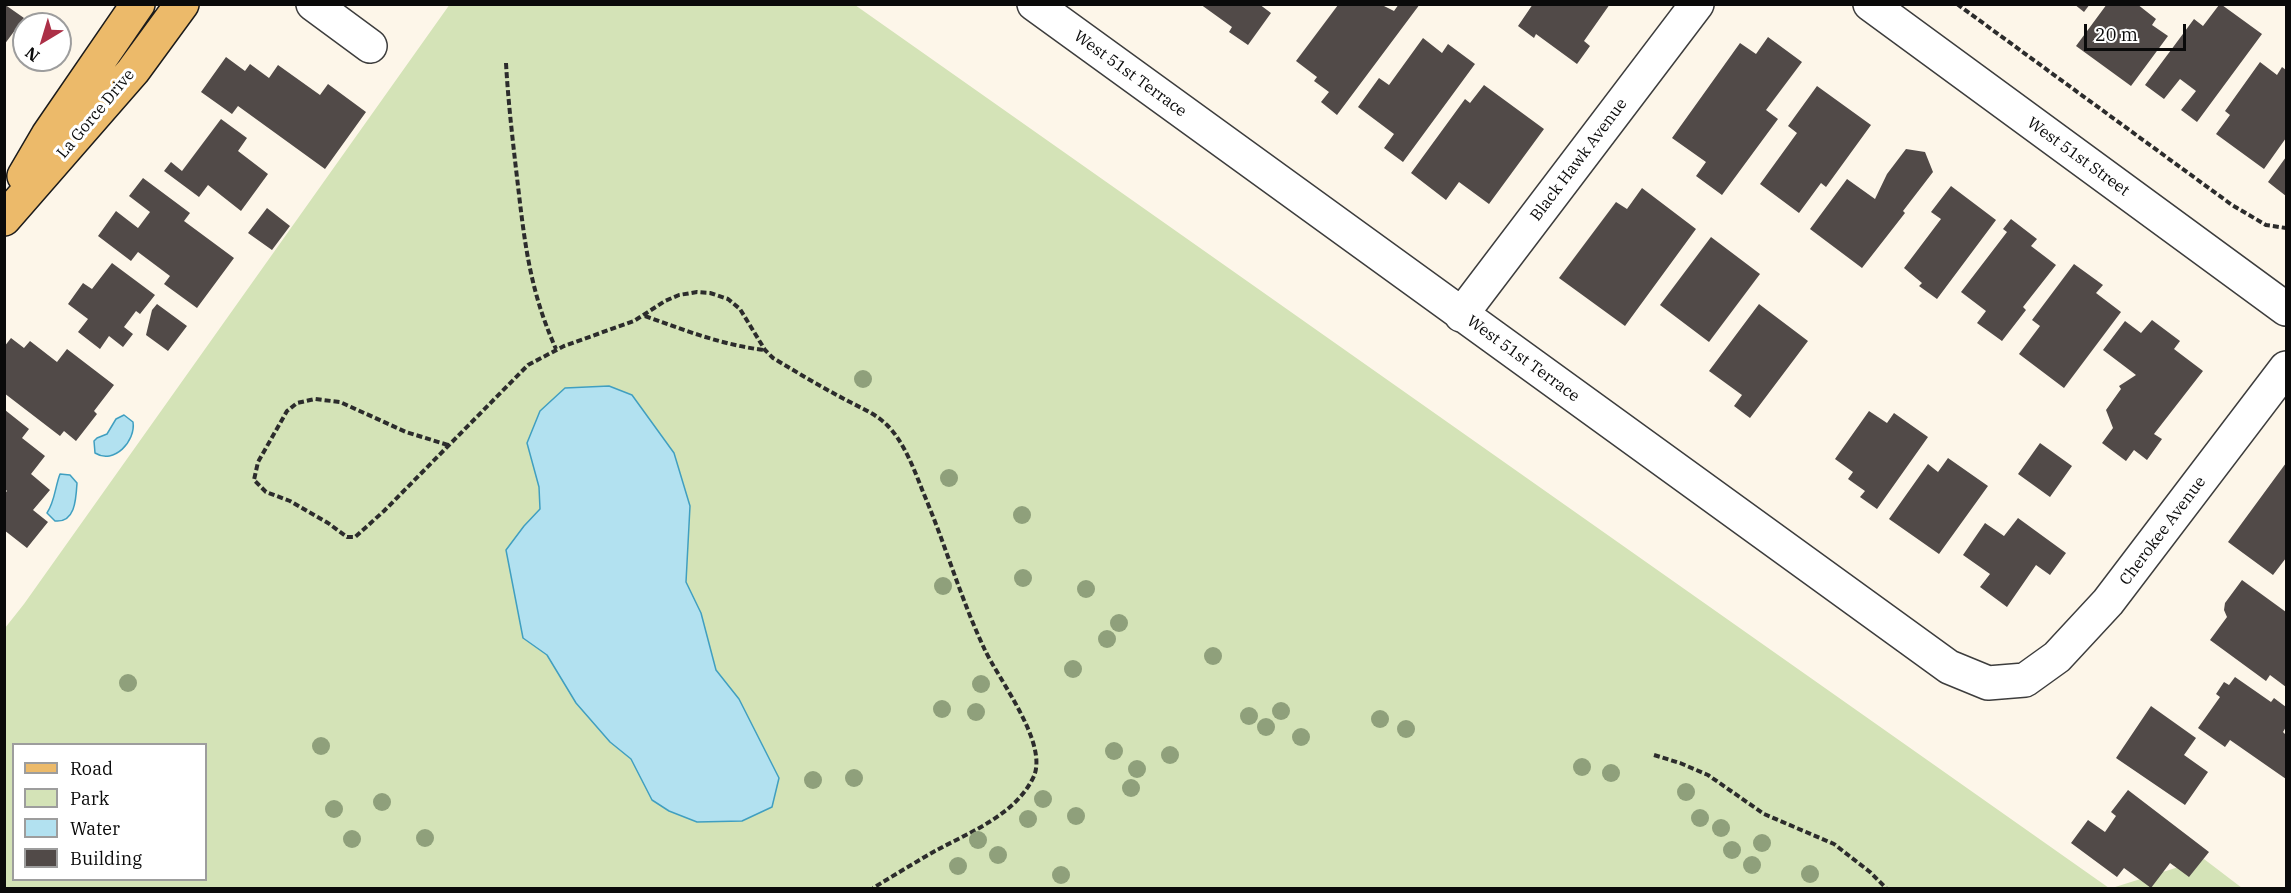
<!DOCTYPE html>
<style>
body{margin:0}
#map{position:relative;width:2291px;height:893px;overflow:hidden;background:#fdf6e9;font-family:"IBM Plex Serif",serif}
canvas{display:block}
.frame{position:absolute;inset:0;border:6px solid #0a0a0a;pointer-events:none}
.legend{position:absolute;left:12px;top:743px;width:195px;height:138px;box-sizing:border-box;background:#fff;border:2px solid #9d9d9d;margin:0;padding:8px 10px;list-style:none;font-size:18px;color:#0a0a0a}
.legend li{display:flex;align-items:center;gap:12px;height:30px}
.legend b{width:30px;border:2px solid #9d9d9d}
.north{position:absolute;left:12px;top:12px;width:60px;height:60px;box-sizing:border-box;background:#fff;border:2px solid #9d9d9d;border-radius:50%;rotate:218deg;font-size:16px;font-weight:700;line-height:24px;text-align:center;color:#0a0a0a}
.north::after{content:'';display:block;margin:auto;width:21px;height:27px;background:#ac3047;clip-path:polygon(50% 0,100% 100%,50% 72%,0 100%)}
.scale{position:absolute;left:2084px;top:24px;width:102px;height:27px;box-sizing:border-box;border:3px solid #0a0a0a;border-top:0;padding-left:8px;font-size:18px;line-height:21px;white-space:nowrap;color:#0a0a0a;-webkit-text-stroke:4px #fff;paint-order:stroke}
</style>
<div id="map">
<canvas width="2291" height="893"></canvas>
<div class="frame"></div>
<ul class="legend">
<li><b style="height:8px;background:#ecba6a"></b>Road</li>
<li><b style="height:16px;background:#d4e3b7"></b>Park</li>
<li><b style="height:16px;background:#b2e1f0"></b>Water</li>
<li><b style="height:16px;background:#514a48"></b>Building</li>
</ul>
<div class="north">N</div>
<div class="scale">20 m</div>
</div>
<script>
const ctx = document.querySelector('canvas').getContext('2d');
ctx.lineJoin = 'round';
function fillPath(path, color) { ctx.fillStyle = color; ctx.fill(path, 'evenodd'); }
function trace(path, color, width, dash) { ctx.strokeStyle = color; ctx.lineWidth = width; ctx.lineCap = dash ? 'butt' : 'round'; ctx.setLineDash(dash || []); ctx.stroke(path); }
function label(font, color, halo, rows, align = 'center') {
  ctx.font = font + ' "IBM Plex Serif",serif'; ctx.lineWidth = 6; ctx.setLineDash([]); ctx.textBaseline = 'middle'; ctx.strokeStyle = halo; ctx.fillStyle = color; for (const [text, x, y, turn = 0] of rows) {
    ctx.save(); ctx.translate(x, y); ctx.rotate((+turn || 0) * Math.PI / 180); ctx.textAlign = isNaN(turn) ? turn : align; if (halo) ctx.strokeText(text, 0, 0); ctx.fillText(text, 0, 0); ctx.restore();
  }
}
const green = new Path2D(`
 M450 4 855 5 2109 888H5V628L24 604ZM14 744H206V880H14Z
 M2204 859 2242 888H2112Z`);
const water = new Path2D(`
 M609 386 632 395 674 453 690 506 686 582 701 613 716 670 739 699 779 778 772 807 742 821 697 822 669 811 652 800 631 759 610 742 576 703 547 655 523 638 506 550 524 526 540 509 539 487 527 443 540 411 565 388Z
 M124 415 133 422C136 441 114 465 95 453L94 441 97 438 107 434 116 419Z
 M60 474 70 475 77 483C76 500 75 523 55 521L47 513C55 501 55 487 60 474Z`);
const building = new Path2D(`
 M4 4 24 18 4 45Z
 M1200 4H1259L1271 13 1248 45 1229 32 1232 27Z
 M1399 4H1420L1337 115 1321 102 1329 92 1314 81 1317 77 1296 61 1338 5H1382L1394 11Z
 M1533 4H1610L1584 41 1590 46 1577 64 1536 34 1534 38 1518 26Z
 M2074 4H2090L2084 12Z
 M2107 4H2137L2156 19 2152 25 2168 36 2131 86 2076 46Z
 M2219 5H2222L2262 34 2197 122 2181 110 2196 91 2180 79 2164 99 2145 85 2194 19 2203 26Z
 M1768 37 1802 62 1766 110 1778 119 1722 195 1696 176 1706 162 1672 138 1740 43 1756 54Z
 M1423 38 1442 53 1448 44 1475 64 1403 162 1384 148 1394 134 1358 107 1379 78 1389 85Z
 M226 57 245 71 250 64 269 78 278 65 320 95 328 84 366 112 325 169 238 106 232 114 201 92Z
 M2260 62 2277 75 2282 67 2286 70V138L2264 169 2216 134 2230 115 2225 111Z
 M1484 85 1544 129 1489 204 1459 182 1446 200 1411 173 1465 99 1470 103Z
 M1817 86 1871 125 1826 187 1821 183 1799 213 1760 184 1797 133 1788 126Z
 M221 119 247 138 238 151 268 174 241 211 208 185 199 197 164 171 171 162 182 171Z
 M1906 149 1925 152 1933 172 1903 211 1905 213 1862 268 1810 229 1847 179 1875 199 1887 174Z
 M2286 157V196L2268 182Z
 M143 178 190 213 184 221 234 258 197 308 164 284 170 276 138 252 131 261 98 236 116 211 138 228 150 212 129 196Z
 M1951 186 1996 220 1937 299 1919 286 1922 283 1904 268 1941 219 1931 212Z
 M1642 188 1696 229 1625 326 1559 278 1616 202 1627 209Z
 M267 208 290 226 272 250 248 233Z
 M2011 219 2037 239 2031 246 2056 265 2023 307 2026 310 2002 341 1977 323 1986 311 1961 292 2007 232 2003 229Z
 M1711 237 1760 274 1709 342 1660 305Z
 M112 263 155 295 140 314 136 311 124 327 133 334 123 347 109 336 100 349 78 332 88 319 68 304 83 283 92 289Z
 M2074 264 2103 285 2096 293 2121 312 2064 388 2019 354 2040 326 2032 320Z
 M157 304 187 326 168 351 146 335 152 310Z
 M1759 304 1808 341 1750 418 1734 406 1742 395 1709 371Z
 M2152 320 2180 341 2174 349 2203 371 2154 434 2162 439 2147 460 2134 450 2126 461 2102 443 2113 428 2106 410 2121 389 2119 386 2136 375 2103 350 2125 321 2141 333Z
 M11 338 24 348 30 341 57 362 67 349 114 385 94 411 97 414 76 441 64 431 60 436 4 393V347Z
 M5 410 29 429 22 438 45 456 31 474 50 490 33 510 48 522 27 548 4 530V494L7 491 5 489Z
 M1869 411 1887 423 1894 413 1928 437 1877 509 1860 497 1865 491 1848 479 1853 472 1835 459Z
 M2040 443 2072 466 2050 497 2018 474Z
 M1948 458 1988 486 1939 554 1889 519 1928 464 1938 472Z
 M2286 463V558L2273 575 2228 542Z
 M2018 518 2066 553 2050 575 2036 565 2007 607 1980 587 1990 574 1963 555 1985 523 2004 536Z
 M2242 580 2286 612V687L2270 675 2266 681 2210 640 2227 617 2224 610 2225 603Z
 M2235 677 2271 702 2274 698 2286 707V727L2283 732 2286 735V779L2230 740 2225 747 2198 728 2220 697 2216 694 2224 682 2229 685Z
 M2151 706 2196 738 2184 755 2208 772 2185 805 2116 758Z
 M2128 790 2209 852 2189 877 2170 863 2151 888 2124 868 2117 877 2071 843 2088 820 2105 832 2116 816 2111 812Z`);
const path = new Path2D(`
 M1957 4 2232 205 2266 225 2286 228
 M506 63C508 99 512 134 516 169 524 236 528 287 556 349
 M645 316C684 330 722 345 764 350
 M448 445 406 432 340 402 315 399 297 403 287 411 258 462 254 480 266 492 290 501 328 523 347 537H355L384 511 528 365 564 346 634 321 665 301 679 295 697 292 710 293 728 299 740 309 765 350 773 358C798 373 823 388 848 401 861 408 876 414 887 425 904 442 914 469 923 492 945 543 960 597 984 648 998 679 1048 742 1034 776 1016 815 970 832 935 851 914 863 893 876 873 888
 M1654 755 1680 763 1708 775 1764 814 1834 844 1870 872 1886 888`);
const minor = new Path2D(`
 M313 4 370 46
 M1034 4 1949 667 1988 683 2025 680 2057 657 2108 602 2286 368
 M1870 4 2286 309
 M1461 315 1697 4`);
const major = new Path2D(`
 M24 176 48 135 138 4
 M4 219 133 71 182 4`);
const trees = [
 [863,379],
 [949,478],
 [1022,515],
 [1023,578],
 [943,586],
 [1086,589],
 [1119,623],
 [1107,639],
 [1213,656],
 [1073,669],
 [128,683],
 [981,684],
 [942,709],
 [1281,711],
 [976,712],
 [1249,716],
 [1380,719],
 [1266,727],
 [1406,729],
 [1301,737],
 [321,746],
 [1114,751],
 [1170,755],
 [1582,767],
 [1137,769],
 [1611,773],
 [854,778],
 [813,780],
 [1131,788],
 [1686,792],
 [1043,799],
 [382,802],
 [334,809],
 [1076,816],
 [1700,818],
 [1028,819],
 [1721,828],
 [425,838],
 [352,839],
 [978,840],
 [1762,843],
 [1732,850],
 [998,855],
 [1752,865],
 [958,866],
 [1810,874],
 [1061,875]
];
const streetNames = [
 ["West 51st Terrace",1130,74,36],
 ["La Gorce Drive",96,114,-50],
 ["West 51st Street",2078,157,36],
 ["Black Hawk Avenue",1579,160,-53],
 ["West 51st Terrace",1523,359,36],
 ["Cherokee Avenue",2163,531,-53]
];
fillPath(green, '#d4e3b7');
fillPath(water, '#b2e1f0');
trace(water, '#409fc0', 1.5);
fillPath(building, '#514a48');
trace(minor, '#3d3d3d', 36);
trace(major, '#1b1b1b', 36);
trace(path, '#2c2c2c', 4, [6, 3]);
trace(minor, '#fff', 33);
trace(major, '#ecba6a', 33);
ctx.fillStyle = '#8fa07b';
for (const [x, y] of trees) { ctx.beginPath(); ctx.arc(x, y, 9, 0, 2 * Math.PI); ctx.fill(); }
label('16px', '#0a0a0a', '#fff', streetNames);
</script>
